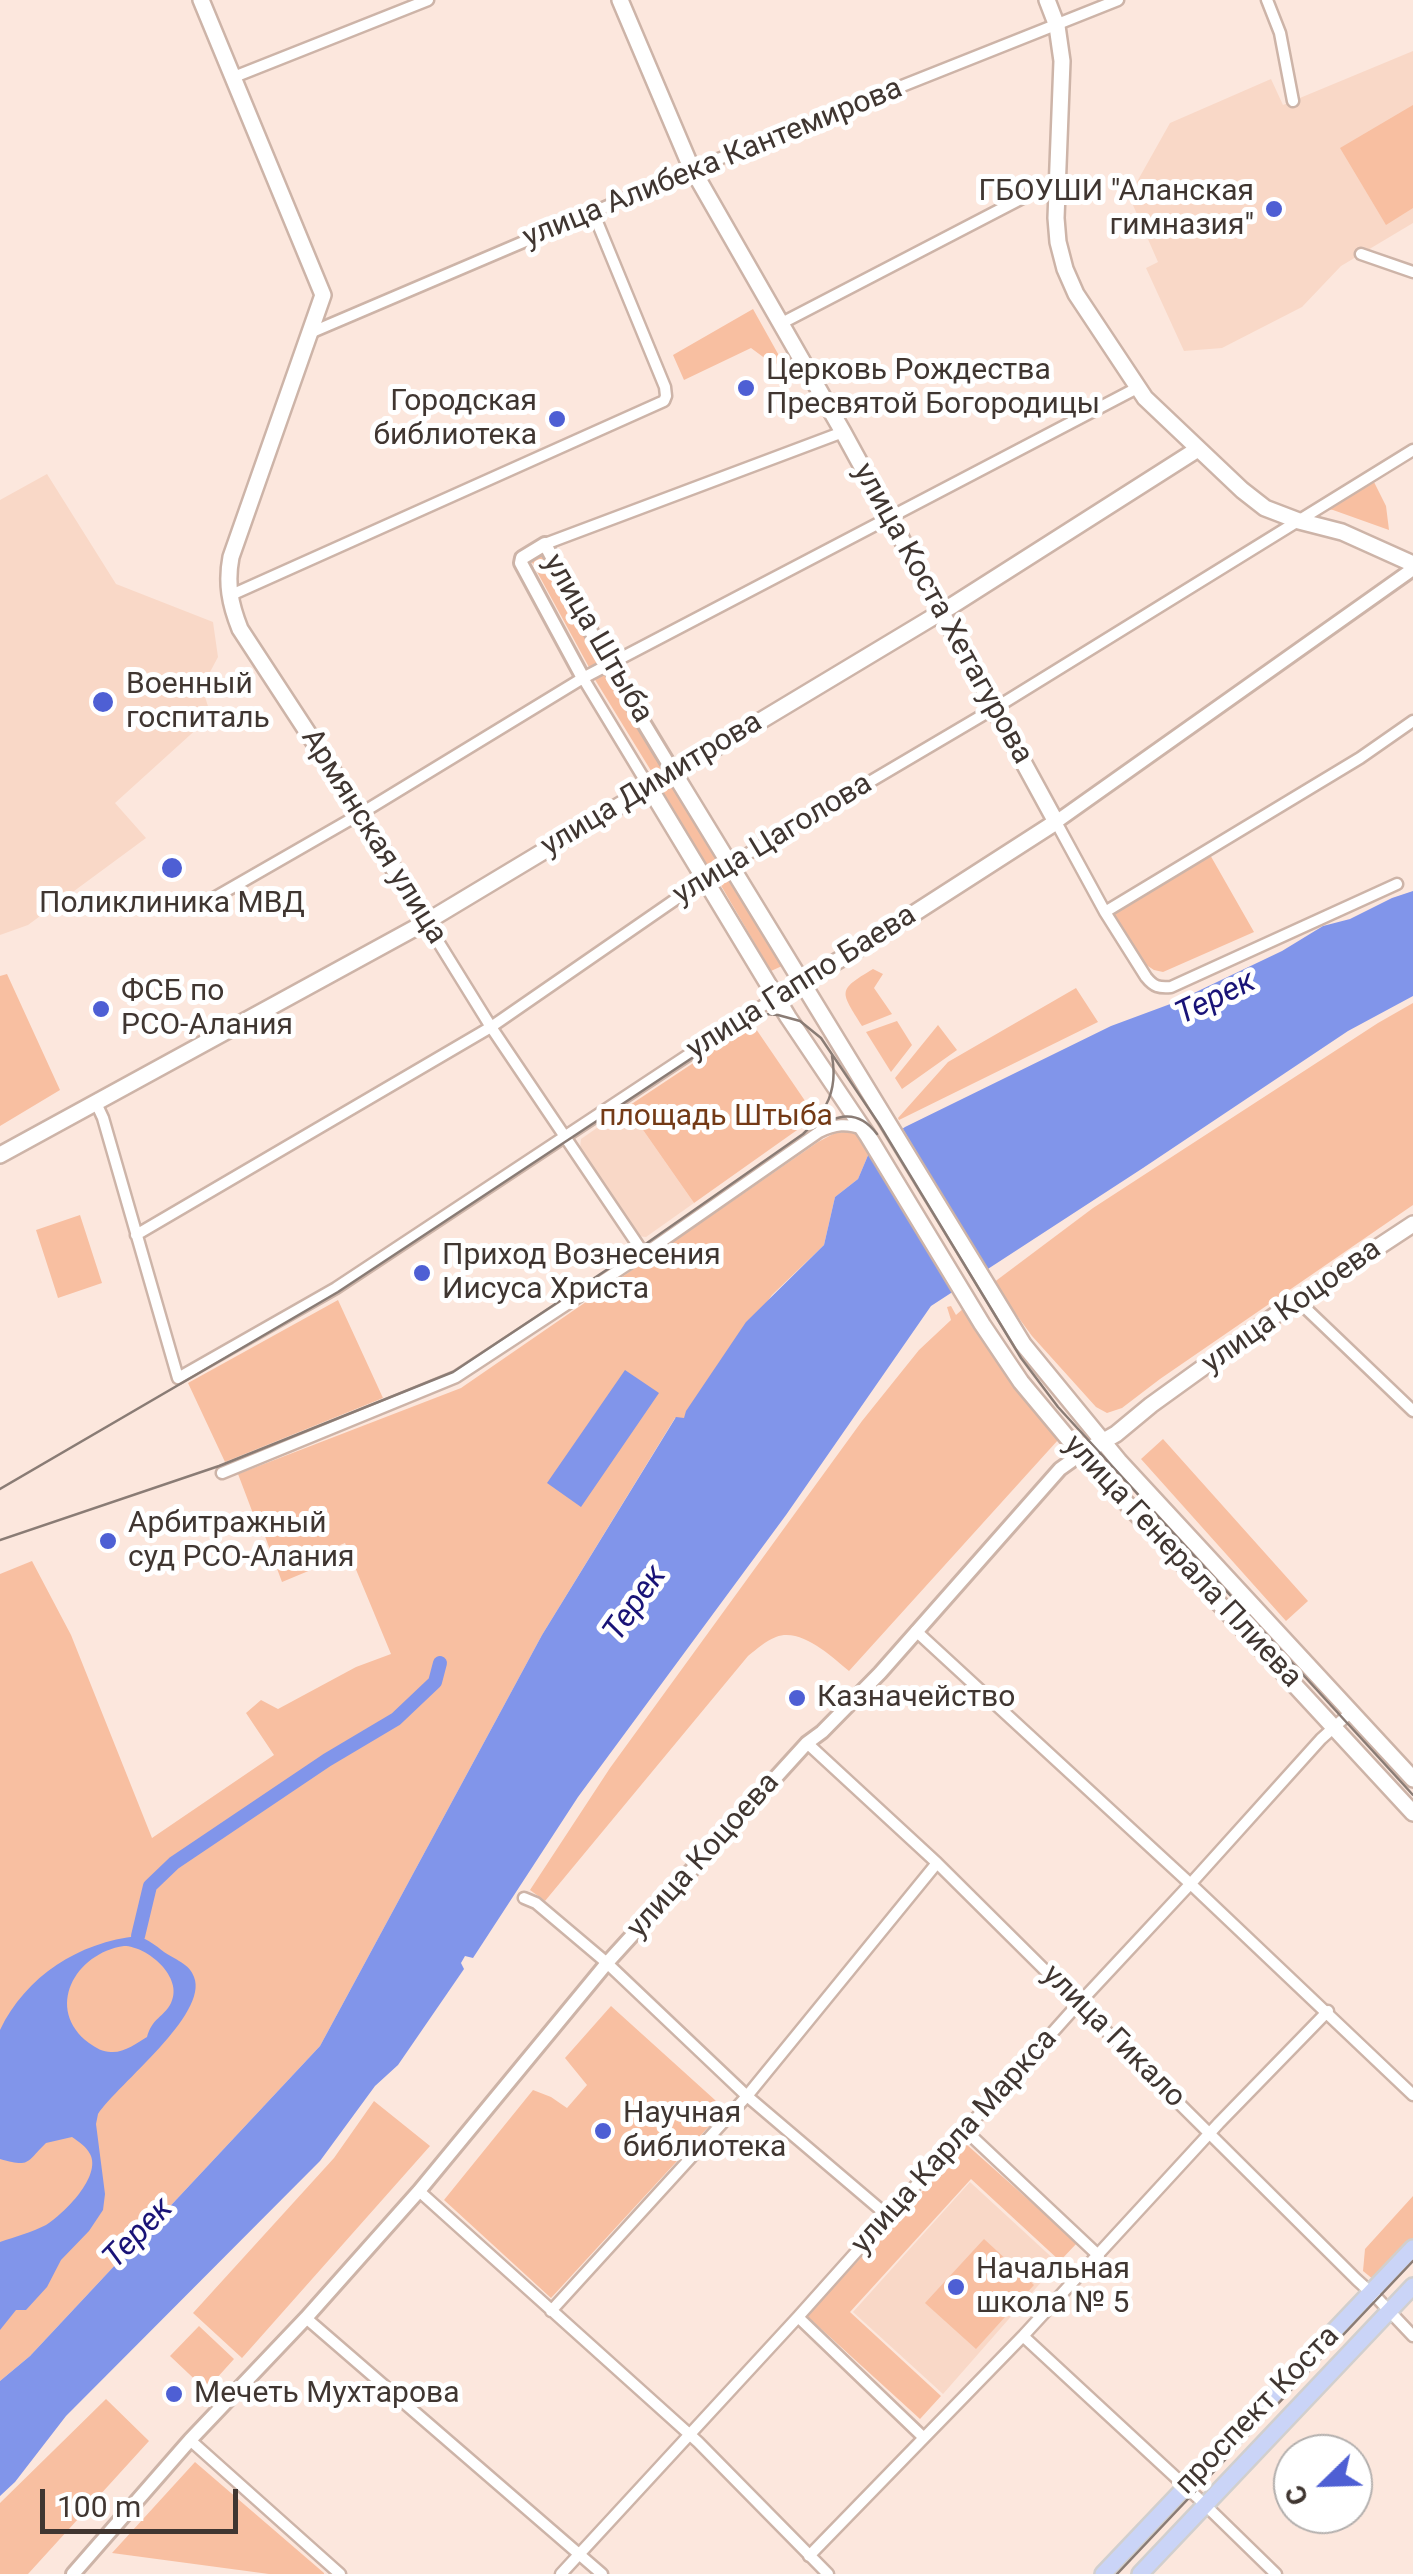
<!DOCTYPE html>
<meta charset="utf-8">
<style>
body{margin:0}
#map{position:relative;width:1413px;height:2574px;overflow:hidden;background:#fce7dd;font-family:Roboto,sans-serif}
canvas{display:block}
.north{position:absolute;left:1273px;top:2434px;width:100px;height:100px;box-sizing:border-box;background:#fff;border:2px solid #b3afad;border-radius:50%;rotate:247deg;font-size:28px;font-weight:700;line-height:40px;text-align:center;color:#403631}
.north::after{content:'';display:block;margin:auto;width:35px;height:45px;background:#4e5fd4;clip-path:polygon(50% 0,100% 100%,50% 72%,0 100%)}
.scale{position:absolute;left:40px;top:2489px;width:198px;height:45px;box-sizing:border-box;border:5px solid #403631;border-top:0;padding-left:12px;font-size:30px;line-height:35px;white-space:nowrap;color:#403631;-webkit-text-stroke:8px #fff;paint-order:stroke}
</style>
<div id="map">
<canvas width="1413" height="2574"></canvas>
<div class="north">С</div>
<div class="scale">100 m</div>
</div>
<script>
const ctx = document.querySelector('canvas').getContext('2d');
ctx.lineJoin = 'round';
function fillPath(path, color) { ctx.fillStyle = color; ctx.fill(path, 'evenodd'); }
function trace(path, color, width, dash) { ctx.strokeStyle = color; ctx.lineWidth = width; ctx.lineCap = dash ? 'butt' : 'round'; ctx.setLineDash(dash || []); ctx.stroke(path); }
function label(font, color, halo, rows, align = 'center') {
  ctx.font = font + ' Roboto,sans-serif'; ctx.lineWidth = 10; ctx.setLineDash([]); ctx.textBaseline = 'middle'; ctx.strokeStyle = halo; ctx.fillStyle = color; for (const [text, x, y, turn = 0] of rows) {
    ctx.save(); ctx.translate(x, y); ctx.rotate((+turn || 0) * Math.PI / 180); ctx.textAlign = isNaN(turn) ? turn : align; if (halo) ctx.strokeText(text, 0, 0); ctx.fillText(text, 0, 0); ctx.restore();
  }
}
const built = new Path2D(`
 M1413 51V223L1341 266 1302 307 1222 348 1184 351 1146 268 1158 262 1129 196 1170 123 1271 79 1283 105Z
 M47 474 116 584 213 622 218 657 202 687 211 716 115 803 146 838 28 925 0 935V500Z
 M627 1107 694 1203 646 1237 637 1236 580 1149 581 1139Z
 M970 2182 1058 2263 943 2394 853 2312Z`);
const green = new Path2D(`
 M1413 105V208L1386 225 1340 148Z
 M753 309 782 361 774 365 751 348 684 380 673 355Z
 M1373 480 1386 506 1389 530 1333 510 1319 508Z
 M539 551 600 664 590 669 529 557Z
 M604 672 662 769 653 774 594 678Z
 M670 777 720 860 708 868 659 785Z
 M1209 853 1254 932 1163 972 1154 970 1143 963 1112 913Z
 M726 871 782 966 771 971 716 877Z
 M873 969 883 974 874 988 892 1014 862 1026C841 991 836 991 873 969Z
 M7 974 60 1090 0 1126V976Z
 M1076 988 1098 1022 899 1120 898 1118 948 1062Z
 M1413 1003V1205L1160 1379 1122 1408 1107 1413 1096 1407 1032 1336 993 1283 1093 1208 1378 1023Z
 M897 1021 912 1045 891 1072 866 1032Z
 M938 1025 957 1050 902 1089 895 1078Z
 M746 1028 756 1029 814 1114 807 1123 694 1203 627 1107Z
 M855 1131 869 1153 858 1179 835 1197 824 1245 772 1295 684 1419 675 1418 542 1635 320 2046 30 2356 0 2381V1574L32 1561 71 1635 152 1838 274 1755 246 1713 261 1700 278 1709 356 1667 391 1654 345 1543 315 1556 318 1567 282 1582 263 1531 260 1532 238 1474 461 1388 818 1142 835 1133Z
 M80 1215 102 1283 58 1298 36 1230Z
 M338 1300 383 1398 225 1462 188 1383Z
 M951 1306 956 1315 965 1307 997 1363 1058 1440 849 1671C832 1657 801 1627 776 1637 765 1641 757 1649 748 1656L545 1901 530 1890 610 1768 862 1421 919 1350 951 1320 947 1307Z
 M1163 1439 1308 1601 1286 1621 1141 1459Z
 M611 2006 715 2100 723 2111 551 2298 444 2200 533 2090 551 2097 567 2108 587 2085 565 2058Z
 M374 2101 430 2146 242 2358 193 2313 334 2158Z
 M966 2144 1077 2243 1060 2261 971 2179 850 2312 941 2396 920 2419 807 2316Z
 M1413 2196V2239L1374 2280 1363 2271 1365 2249Z
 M984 2239 1034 2285 976 2349 925 2303Z
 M199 2326 234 2359 206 2390 170 2356Z
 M106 2399 149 2441 28 2574H0V2503Z
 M195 2462 324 2573V2574H269L112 2553Z`);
const water = new Path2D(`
 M1413 891V996L1348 1031 1143 1168 931 1306 786 1515 578 1797 473 1958 465 1956 461 1963 464 1969 398 2065 375 2086 320 2161 66 2416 15 2482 0 2496V2381L30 2356 320 2046 542 1635 676 1417 684 1418 686 1411 746 1322 824 1245 835 1197 858 1179 869 1153 905 1127 1111 1026 1173 1003 1282 951 1323 926 1350 919 1392 898Z
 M625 1370 659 1393 581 1507 547 1483Z
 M138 1936C149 1940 155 1945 164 1952 174 1959 190 1964 194 1977 209 2014 118 2084 98 2114L96 2124 105 2194 103 2210 89 2231 61 2260 47 2287 26 2310H16L0 2330V2242C15 2237 32 2232 46 2225 64 2214 102 2176 90 2154 86 2146 79 2142 72 2137L46 2143C26 2162 31 2168 0 2159V2030C26 1976 79 1942 138 1936ZM124 1946C147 1946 184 1977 171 2003 164 2017 152 2018 147 2037 137 2043 124 2053 111 2052 103 2052 96 2048 89 2043 44 2009 75 1953 124 1946Z`);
const pier = new Path2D(`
 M900 1124 989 1274 956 1295 867 1148Z`);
const canal = new Path2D(`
 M138 1936 150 1886 174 1863 327 1760 396 1719 435 1682 440 1663`);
const minor = new Path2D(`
 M1267 0 1280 33 1293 101
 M234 77 428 0
 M1361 254 1413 272
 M780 324 1059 179
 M310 333 706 164 1118 0
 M545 544 843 432
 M229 596 664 401 666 396 665 387 593 212
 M583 678 649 787
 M1056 822 1105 912 1146 977C1154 987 1159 988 1171 987L1397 884
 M200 906 360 814 583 678 1137 388
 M1105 912 1360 758 1413 721
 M426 922 491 1027 644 1254
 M96 1103 103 1118 178 1378 336 1288 776 997
 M136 1235 491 1027 705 879 1005 702 1413 450
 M1297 1300 1413 1411
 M222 1473 456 1377 651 1249 819 1132C835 1124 847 1123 863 1129
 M916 1631 1196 1889 1413 2095
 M807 1743 937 1863 1357 2280 1378 2299 1413 2336
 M524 1898 536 1903 607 1963 747 2096 888 2216
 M965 2130 1099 2256
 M419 2191 698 2442 828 2574
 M551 2311 747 2096 937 1863
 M798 2317 923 2437
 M306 2318 602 2574
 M1023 2336 1198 2498 1276 2574
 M190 2440 340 2574
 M809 2556 1023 2336 1219 2123 1328 2011
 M561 2574 798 2317 1070 2013 1194 1880 1321 1739 1351 1712`);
const tertiary = new Path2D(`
 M583 678 521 563 522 558 545 544 608 664 674 773
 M1056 822 1413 569
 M73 2574 190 2440 306 2318 419 2191 607 1963 807 1743 822 1732 880 1673 1060 1469 1081 1454`);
const secondary = new Path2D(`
 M201 0 323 295 231 557C226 583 230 604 240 629L355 805 426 922
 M620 0 690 165 843 432 1056 822 868 943 776 997
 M1047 0 1057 26 1062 61 1056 218 1058 242 1065 269 1076 294 1145 398 1242 490 1265 508 1299 521 1342 532 1413 564
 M674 773 1023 1344 1119 1461 1413 1779
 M649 787 788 1017 868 1136 982 1324 1021 1382 1081 1454 1413 1813
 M0 1155 426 922 953 605 1198 449
 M1081 1454 1116 1434 1151 1405 1284 1309 1413 1224`);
const primary = new Path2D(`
 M1103 2574 1413 2248
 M1140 2574 1413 2286`);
const tram = new Path2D(`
 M811 1129C836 1116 857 1107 877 1134
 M0 1489 338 1292 745 1023 766 1014 778 1015 800 1021 821 1038 879 1124 1021 1358 1058 1407 1413 1795
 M0 1540 219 1466 453 1372 647 1243 803 1134C827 1112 838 1089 832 1056
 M1117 2574 1413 2261`);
const markers = [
 [1274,209,10,"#4e5fd4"],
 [746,388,10,"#4e5fd4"],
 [557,419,10,"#4e5fd4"],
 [103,702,12,"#4e5fd4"],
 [172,868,12,"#4e5fd4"],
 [101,1009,10,"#4e5fd4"],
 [422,1273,10,"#4e5fd4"],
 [108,1541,10,"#4e5fd4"],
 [797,1698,10,"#4e5fd4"],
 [603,2131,10,"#4e5fd4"],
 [956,2287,10,"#4e5fd4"],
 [174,2394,10,"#4e5fd4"]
];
const streetNames = [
 ["улица Алибека Кантемирова",713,164,-22],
 ["улица Коста Хетагурова",942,614,61],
 ["улица Штыба",597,639,60],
 ["улица Димитрова",652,785,-31],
 ["Армянская улица",373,837,58],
 ["улица Цаголова",773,840,-31],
 ["улица Гаппо Баева",802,983,-32],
 ["улица Коцоева",1292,1307,-35],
 ["улица Генерала Плиева",1182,1562,47],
 ["улица Коцоева",704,1856,-48],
 ["улица Гикало",1113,2037,45],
 ["улица Карла Маркса",955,2142,-48],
 ["проспект Коста",1258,2411,-46]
];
const poiNames = [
 ["ГБОУШИ \"Аланская",1254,192,"right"],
 ["гимназия\"",1254,226,"right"],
 ["Церковь Рождества",766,371],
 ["Пресвятой Богородицы",766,405],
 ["Городская",537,402,"right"],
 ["библиотека",537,436,"right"],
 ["Военный",126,685],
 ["госпиталь",126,719],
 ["Поликлиника МВД",172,904,"center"],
 ["ФСБ по",121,992],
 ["РСО-Алания",121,1026],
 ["Приход Вознесения",442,1256],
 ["Иисуса Христа",442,1290],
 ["Арбитражный",128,1524],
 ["суд РСО-Алания",128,1558],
 ["Казначейство",817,1698],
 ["Научная",623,2114],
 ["библиотека",623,2148],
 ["Начальная",976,2270],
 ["школа № 5",976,2304],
 ["Мечеть Мухтарова",194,2394]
];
const parkNames = [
 ["площадь Штыба",716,1117]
];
const waterNames = [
 ["Терек",1216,999,-26],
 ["Терек",636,1604,-55],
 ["Терек",139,2234,-46]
];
fillPath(built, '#f9d8c7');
fillPath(green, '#f8bfa1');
fillPath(water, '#8195ea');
fillPath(pier, '#fce7dd');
trace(canal, '#8195ea', 14);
trace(minor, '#cdb4a8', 15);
trace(tertiary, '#cdb4a8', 18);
trace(secondary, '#cdb4a8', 20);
trace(primary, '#d1cfce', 20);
trace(minor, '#fff', 10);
trace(tertiary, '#fff', 12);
trace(secondary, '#fff', 15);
trace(primary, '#cad4f7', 15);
trace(tram, '#8a7c75', 2.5);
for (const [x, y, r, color] of markers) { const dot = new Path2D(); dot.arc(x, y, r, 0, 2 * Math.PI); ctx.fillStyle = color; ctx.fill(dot); trace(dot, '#fff', 4); }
label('30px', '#403631', '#fff', streetNames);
label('30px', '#403631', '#fff', poiNames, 'left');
label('30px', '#743a16', '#fff', parkNames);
label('italic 32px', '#191377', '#fff', waterNames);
</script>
